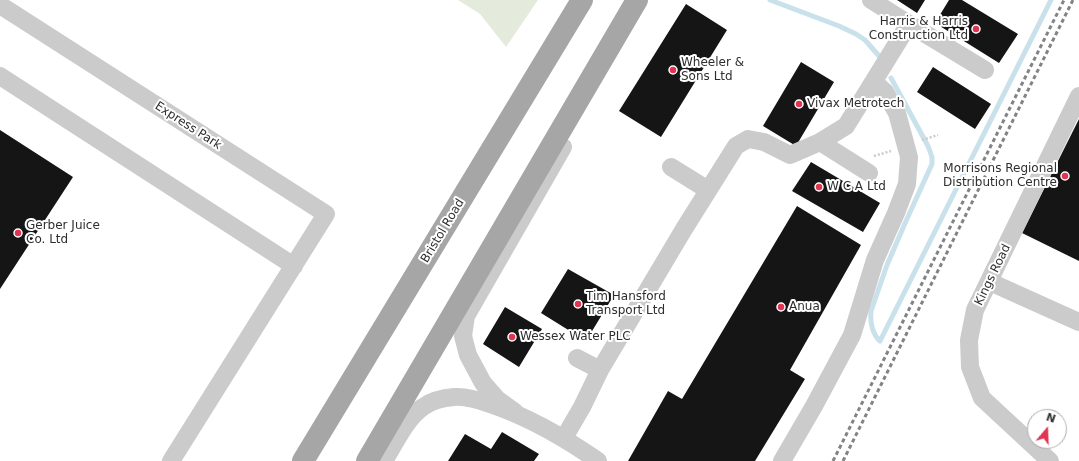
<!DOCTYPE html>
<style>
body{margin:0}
#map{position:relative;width:1079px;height:461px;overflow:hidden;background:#fff;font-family:"DejaVu Sans",sans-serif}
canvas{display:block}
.north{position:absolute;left:1027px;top:409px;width:40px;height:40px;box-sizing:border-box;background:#fff;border:1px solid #ababab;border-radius:50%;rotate:19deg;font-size:11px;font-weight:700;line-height:16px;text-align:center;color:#2e2e2e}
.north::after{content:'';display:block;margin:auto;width:14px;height:18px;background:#e13352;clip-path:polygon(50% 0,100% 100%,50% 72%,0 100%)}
</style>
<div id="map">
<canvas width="1079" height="461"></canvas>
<div class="north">N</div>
</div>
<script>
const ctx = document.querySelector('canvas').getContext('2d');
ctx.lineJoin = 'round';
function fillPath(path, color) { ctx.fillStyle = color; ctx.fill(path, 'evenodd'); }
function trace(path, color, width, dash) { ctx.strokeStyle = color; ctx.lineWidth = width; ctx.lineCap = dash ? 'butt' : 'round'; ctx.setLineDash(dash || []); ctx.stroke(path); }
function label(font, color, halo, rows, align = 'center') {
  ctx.font = font + ' "DejaVu Sans",sans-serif'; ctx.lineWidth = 4; ctx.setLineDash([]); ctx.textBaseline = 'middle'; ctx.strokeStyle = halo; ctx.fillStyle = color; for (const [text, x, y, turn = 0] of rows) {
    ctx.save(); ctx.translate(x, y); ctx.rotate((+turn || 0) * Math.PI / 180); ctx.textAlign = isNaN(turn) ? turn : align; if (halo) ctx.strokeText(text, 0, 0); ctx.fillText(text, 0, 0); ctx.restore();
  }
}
const green = new Path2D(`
 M458 0H538L506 47 480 14Z`);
const stream = new Path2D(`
 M770 0 839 26 856 34 865 40 879 56
 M891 78 928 146 932 157V164L906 221 887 265 871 311C870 321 872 334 880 341L1051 0`);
const building = new Path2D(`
 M897 0H925L917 13Z
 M949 0H962L1018 34 999 63 935 23Z
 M686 4 727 30 661 137 619 111Z
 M801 62 834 82 796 146 763 126Z
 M933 67 991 104 975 129 917 92Z
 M1079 119V261L1022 233Z
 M0 130 73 177 0 289Z
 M811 162 880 203 863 232 792 191Z
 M797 206 861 245 790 370 805 379 755 461H628L668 391 682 399Z
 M568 269 614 295 586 341 541 313Z
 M505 307 542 329 519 367 483 344Z
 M502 432 539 454 534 461H448L465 434 491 449Z`);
const path = new Path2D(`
 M922 140 938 135
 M874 156 891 151`);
const minor = new Path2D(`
 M0 5 326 214 171 461
 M909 24 985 70
 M0 76 294 266
 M820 142 869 173
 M671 167 708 190
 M990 282 1079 322
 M577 358 600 370 684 229 736 146 748 139 764 142 790 155 820 142 846 126 909 24 871 0
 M515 412 497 399 483 383 468 355 463 336 466 316 563 147
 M564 438 582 407 600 370
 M384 461C394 445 407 417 423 407 432 400 443 398 454 397 467 396 479 400 490 404 529 417 565 438 598 461
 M782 461 814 406 852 335 875 260 896 213 907 184 909 157 897 113 885 92 874 82
 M1050 461 982 398 970 367 969 340 975 310 1079 96`);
const major = new Path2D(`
 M303 461 582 0
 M367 461 637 0`);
const rail = new Path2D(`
 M833 461 1064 0
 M843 461 1073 0`);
const markers = [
 [976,29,4,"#e13352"],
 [673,70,4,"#e13352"],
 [799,104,4,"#e13352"],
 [1065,176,4,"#e13352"],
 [819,187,4,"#e13352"],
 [18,233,4,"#e13352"],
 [578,304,4,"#e13352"],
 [781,307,4,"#e13352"],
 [512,337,4,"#e13352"]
];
const poiNames = [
 ["Harris & Harris",968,22,"right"],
 ["Construction Ltd",968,36,"right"],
 ["Wheeler &",681,63],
 ["Sons Ltd",681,77],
 ["Vivax Metrotech",807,104],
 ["Morrisons Regional",1057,169,"right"],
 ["Distribution Centre",1057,183,"right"],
 ["W C A Ltd",827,187],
 ["Gerber Juice",26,226],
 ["Co. Ltd",26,240],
 ["Tim Hansford",586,297],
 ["Transport Ltd",586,311],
 ["Anua",789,307],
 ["Wessex Water PLC",520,337]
];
const streetNames = [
 ["Express Park",188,126,33],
 ["Bristol Road",443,231,-59],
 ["Kings Road",993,275,-64]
];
fillPath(green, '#e5ebdc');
trace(stream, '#c8e1eb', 5);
fillPath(building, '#151515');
trace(path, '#cbcbcb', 2.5, [2, 2]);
trace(minor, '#cbcbcb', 18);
trace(major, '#a6a6a6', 22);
trace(rail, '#838383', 3, [4, 3]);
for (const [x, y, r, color] of markers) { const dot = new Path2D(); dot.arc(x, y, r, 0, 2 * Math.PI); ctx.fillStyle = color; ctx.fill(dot); trace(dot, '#fff', 1.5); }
label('12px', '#2e2e2e', '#fff', poiNames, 'left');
label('12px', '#2e2e2e', '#fff', streetNames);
</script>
